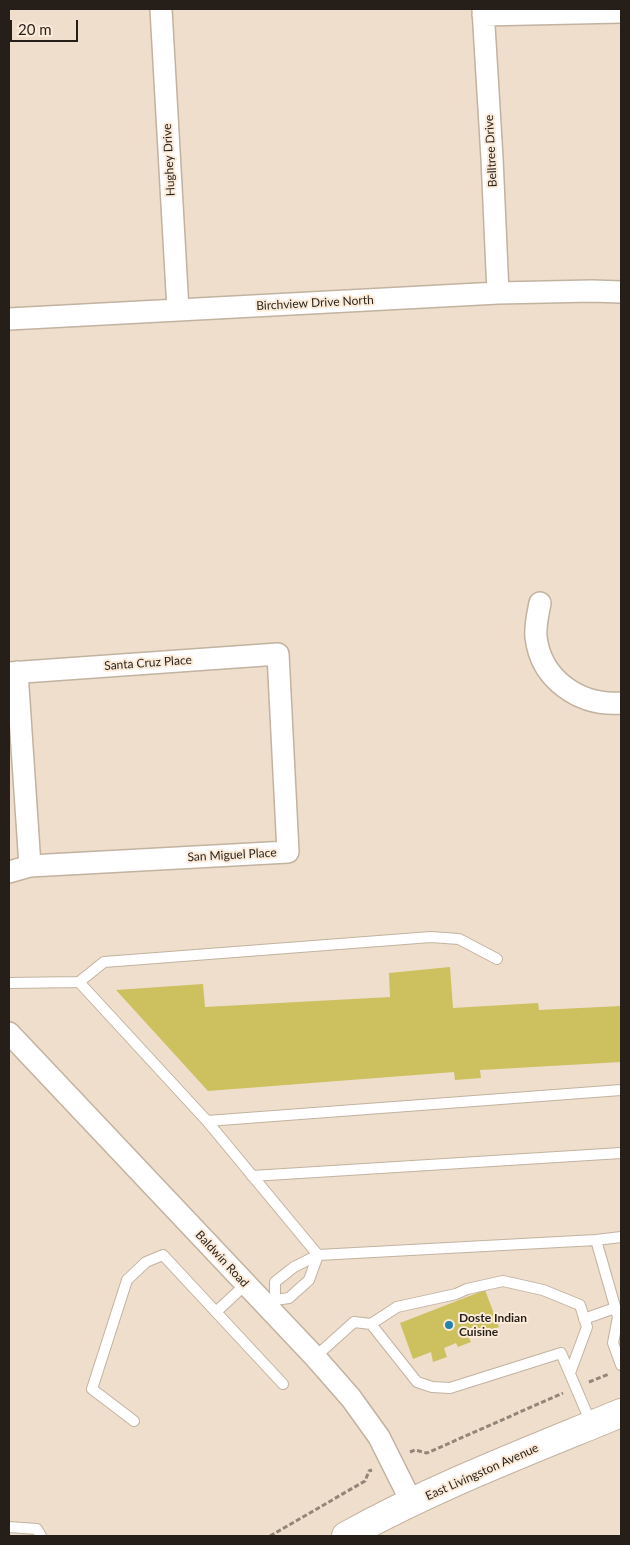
<!DOCTYPE html>
<style>
body{margin:0}
#map{position:relative;width:630px;height:1545px;overflow:hidden;background:#efdecc;font-family:Lato,sans-serif}
canvas{display:block}
.frame{position:absolute;inset:0;border:10px solid #261f19;pointer-events:none}
.scale{position:absolute;left:10px;top:20px;width:68px;height:22px;box-sizing:border-box;border:2px solid #261f19;border-top:0;padding-left:6px;font-size:15px;line-height:18px;white-space:nowrap;color:#261f19;-webkit-text-stroke:4px #fcebd9;paint-order:stroke}
</style>
<div id="map">
<canvas width="630" height="1545"></canvas>
<div class="frame"></div>
<div class="scale">20 m</div>
</div>
<script>
const ctx = document.querySelector('canvas').getContext('2d');
ctx.lineJoin = 'round';
function fillPath(path, color) { ctx.fillStyle = color; ctx.fill(path, 'evenodd'); }
function trace(path, color, width, dash) { ctx.strokeStyle = color; ctx.lineWidth = width; ctx.lineCap = dash ? 'butt' : 'round'; ctx.setLineDash(dash || []); ctx.stroke(path); }
function label(font, color, halo, rows, align = 'center') {
  ctx.font = font + ' Lato,sans-serif'; ctx.lineWidth = 4; ctx.setLineDash([]); ctx.textBaseline = 'middle'; ctx.strokeStyle = halo; ctx.fillStyle = color; for (const [text, x, y, turn = 0] of rows) {
    ctx.save(); ctx.translate(x, y); ctx.rotate((+turn || 0) * Math.PI / 180); ctx.textAlign = isNaN(turn) ? turn : align; if (halo) ctx.strokeText(text, 0, 0); ctx.fillText(text, 0, 0); ctx.restore();
  }
}
const building = new Path2D(`
 M450 967 453 1008 538 1003 539 1010 621 1006V1062L480 1070 481 1078 455 1080 454 1072 208 1091 116 990 203 984 205 1007 390 997 389 973Z
 M485 1290 499 1327 469 1338 471 1342 458 1347 456 1343 444 1348 447 1357 433 1362 431 1352 413 1359 400 1323Z`);
const path = new Path2D(`
 M589 1382 609 1374
 M410 1452 415 1450 427 1453 563 1393
 M270 1536 365 1481 369 1471 372 1470`);
const service = new Path2D(`
 M79 982 104 962 431 937 459 939 497 959
 M9 983 79 982 207 1121 318 1255
 M207 1121 621 1090
 M252 1176 621 1153
 M596 1240 621 1237
 M275 1300V1282L294 1267 318 1255 596 1240 618 1317 613 1343 621 1365
 M270 1304 275 1300 289 1298 309 1280 318 1255
 M216 1312 283 1384
 M584 1319 615 1308
 M371 1324 397 1307 456 1294 467 1289 503 1281 543 1290 580 1305 587 1327 570 1373
 M315 1357 354 1322 371 1324 417 1382 432 1387 450 1388 561 1353 591 1423
 M134 1421 92 1389 127 1280 146 1262 163 1255 216 1312 246 1284
 M9 1527 37 1529 41 1536`);
const minor = new Path2D(`
 M161 9 178 310
 M483 9 492 158 498 293
 M483 15 621 12
 M9 319 498 293 592 291 621 292
 M540 603C538 614 535 625 536 637 541 680 580 706 621 703
 M17 672 30 866
 M9 673 278 654 288 852 30 866 9 872
 M9 1033 315 1357 351 1398 379 1437 412 1503`);
const secondary = new Path2D(`
 M346 1536C434 1487 529 1451 621 1413`);
const markers = [
 [449,1325,5,"#2482af"]
];
const streetNames = [
 ["Belltree Drive",491,151,-93],
 ["Hughey Drive",169,160,-93],
 ["Birchview Drive North",315,303,-3],
 ["Santa Cruz Place",148,663,-4],
 ["San Miguel Place",232,855,-3],
 ["Baldwin Road",222,1259,47],
 ["East Livingston Avenue",482,1472,-24]
];
const poiNames = [
 ["Doste Indian",459,1318],
 ["Cuisine",459,1332]
];
fillPath(building, '#ccc05f');
trace(service, '#c2b2a0', 12);
trace(minor, '#c2b2a0', 24);
trace(secondary, '#c2b2a0', 30);
trace(path, '#928679', 3, [5, 2.5]);
trace(service, '#fff', 10);
trace(minor, '#fff', 21);
trace(secondary, '#fff', 28);
for (const [x, y, r, color] of markers) { const dot = new Path2D(); dot.arc(x, y, r, 0, 2 * Math.PI); ctx.fillStyle = color; ctx.fill(dot); trace(dot, '#fcebd9', 2); }
label('12px', '#261f19', '#fcebd9', streetNames);
label('bold 12px', '#261f19', '#fcebd9', poiNames, 'left');
</script>
